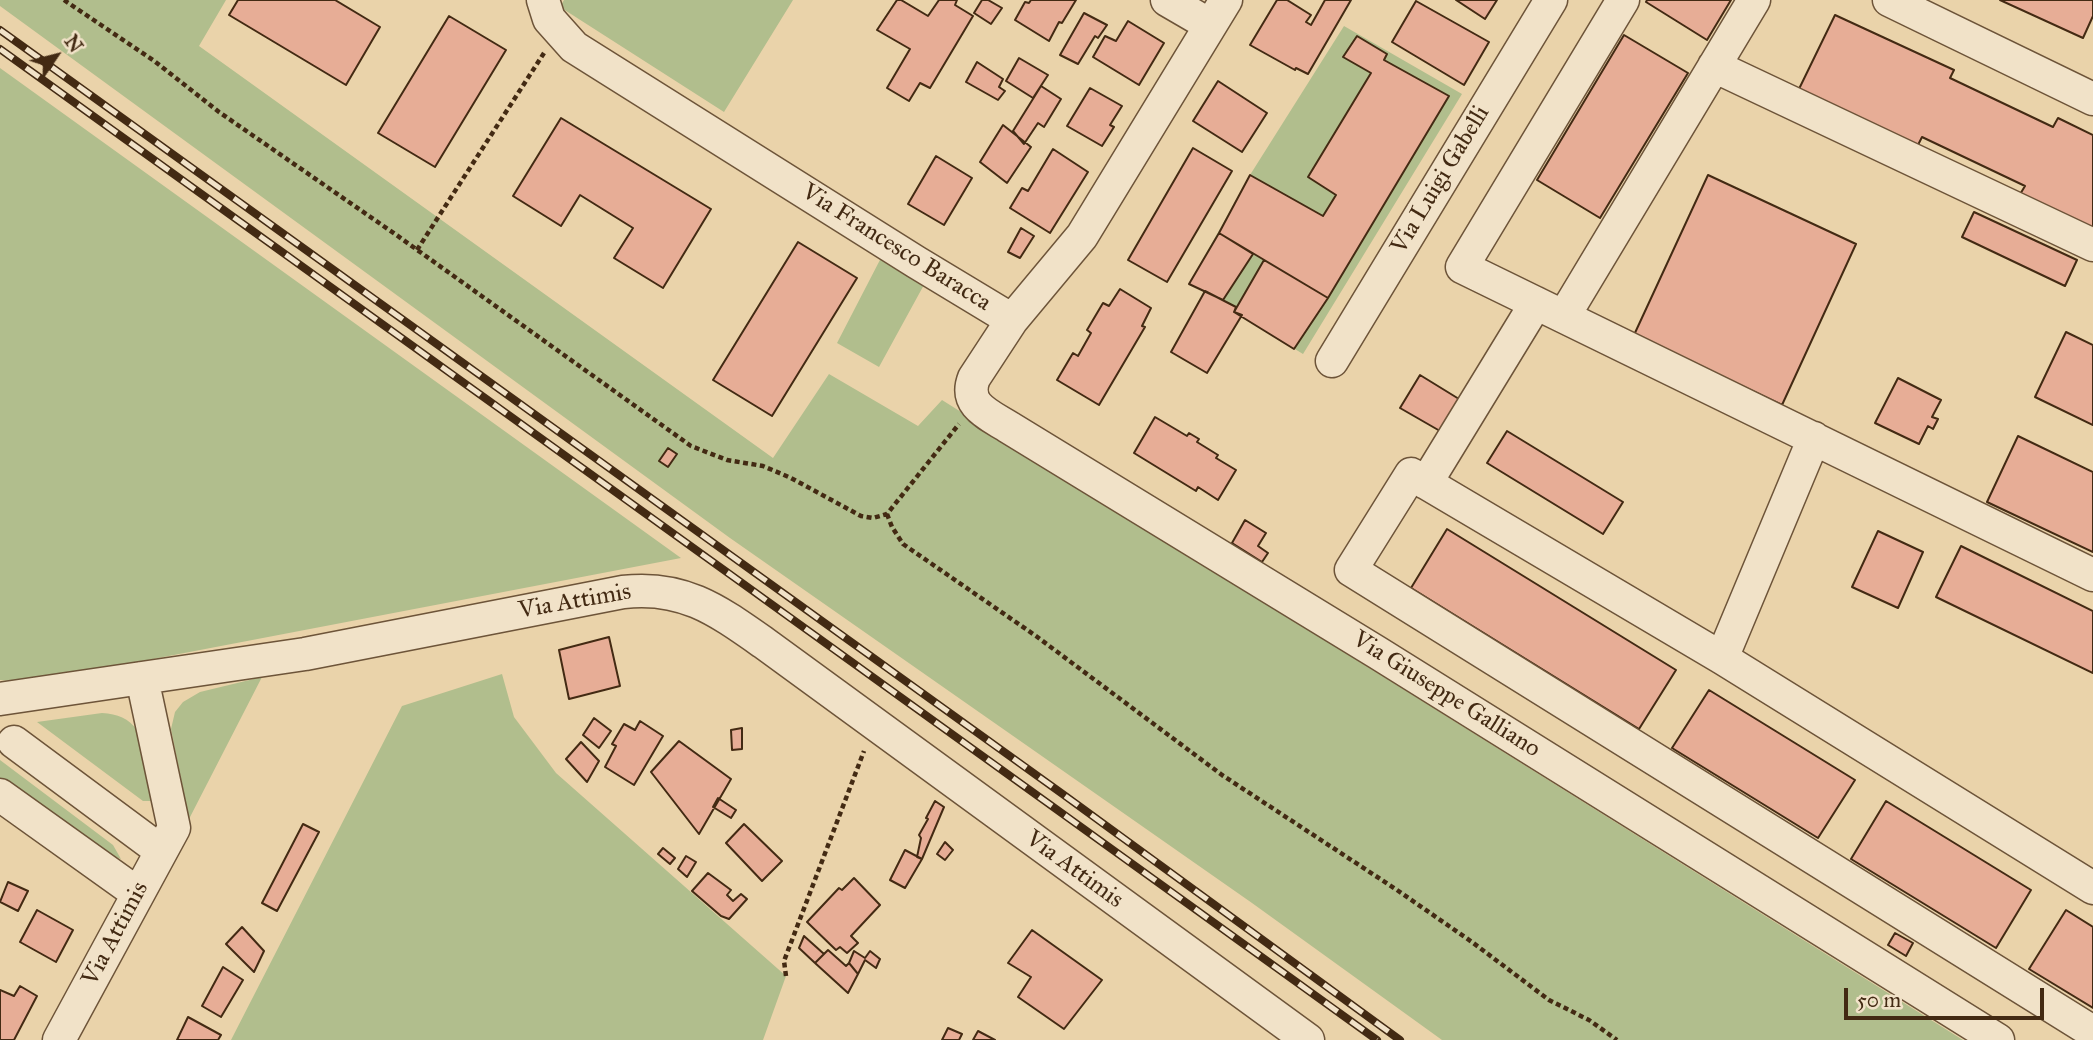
<!DOCTYPE html>
<style>
body{margin:0}
#map{position:relative;width:2093px;height:1040px;overflow:hidden;background:#ead3aa;font-family:"IM FELL Great Primer",serif}
canvas{display:block}
.north{position:absolute;left:21px;top:21px;width:70px;height:70px;-webkit-text-stroke:5px #f1e2c8;paint-order:stroke;rotate:55deg;font-size:19px;font-weight:700;line-height:28px;text-align:center;color:#432a13}
.north::after{content:'';display:block;margin:auto;width:24px;height:32px;background:#432a13;clip-path:polygon(50% 0,100% 100%,50% 72%,0 100%)}
.scale{position:absolute;left:1844px;top:988px;width:200px;height:32px;box-sizing:border-box;border:4px solid #432a13;border-top:0;padding-left:9px;font-size:21px;line-height:24px;white-space:nowrap;color:#432a13;-webkit-text-stroke:5px #f1e2c8;paint-order:stroke}
</style>
<div id="map">
<canvas width="2093" height="1040"></canvas>
<div class="north">N</div>
<div class="scale">50 m</div>
</div>
<script>
const ctx = document.querySelector('canvas').getContext('2d');
ctx.lineJoin = 'round';
function fillPath(path, color) { ctx.fillStyle = color; ctx.fill(path, 'evenodd'); }
function trace(path, color, width, dash) { ctx.strokeStyle = color; ctx.lineWidth = width; ctx.lineCap = dash ? 'butt' : 'round'; ctx.setLineDash(dash || []); ctx.stroke(path); }
function label(font, color, halo, rows, align = 'center') {
  ctx.font = font + ' "IM FELL Great Primer",serif'; ctx.lineWidth = 7; ctx.setLineDash([]); ctx.textBaseline = 'middle'; ctx.strokeStyle = halo; ctx.fillStyle = color; for (const [text, x, y, turn = 0] of rows) {
    ctx.save(); ctx.translate(x, y); ctx.rotate((+turn || 0) * Math.PI / 180); ctx.textAlign = isNaN(turn) ? turn : align; if (halo) ctx.strokeText(text, 0, 0); ctx.fillText(text, 0, 0); ctx.restore();
  }
}
const green = new Path2D(`
 M0 0H226L199 46 773 458 829 374 918 426 942 400 1963 1040H1442L1252 903 730 538 0 6Z
 M564 0H793L724 112 560 7Z
 M1344 26 1462 94 1303 354 1234 312 1236 307 1189 284 1250 175Z
 M0 68 681 558 38 681 20 682 0 680Z
 M882 256 925 283 879 367 837 343Z
 M502 674 514 717 556 773 786 976 763 1040H231L402 706Z
 M262 677 189 819 171 729 175 712 183 702 200 692Z
 M102 713C118 714 128 718 138 731L154 801H143L37 722Z
 M0 760 113 845 121 859 100 851 0 778Z`);
const building = new Path2D(`
 M238 0H335L380 27 346 85 229 15Z
 M897 0H901L928 16 939 0H957L955 5 973 16 930 88 920 83 909 101 887 88 910 49 877 30Z
 M982 0H988L1002 8 991 24 974 13Z
 M1031 0H1076L1062 23 1059 22 1049 41 1015 20 1025 2 1029 3Z
 M1277 0H1287L1311 15 1306 22 1311 25 1325 0H1351L1308 74 1296 68 1295 70 1250 45Z
 M1456 0H1497L1485 19Z
 M1647 0H1731L1707 40 1646 2Z
 M2000 0H2093V16L2083 38Z
 M1416 1 1489 42 1464 85 1392 42Z
 M1084 13 1107 25 1098 38 1095 36 1078 64 1060 55Z
 M1835 15 1954 70 1950 78 2053 127 2058 118 2093 135V230L2019 196 2025 186 1922 137 1917 147 1798 91Z
 M449 16 506 50 435 167 378 133Z
 M1128 21 1164 43 1139 85 1093 57 1105 36 1116 41Z
 M1624 35 1688 73 1600 218 1537 180Z
 M1357 36 1387 54 1384 60 1449 96 1328 298 1219 233 1250 175 1323 216 1336 195 1308 177 1371 73 1343 57Z
 M1019 58 1048 75 1033 98 1006 81Z
 M977 62 1003 79 999 87 1005 91 998 100 966 82Z
 M1218 81 1267 113 1242 152 1193 121Z
 M1041 86 1061 99 1044 127 1038 123 1024 144 1013 131Z
 M1090 88 1122 106 1110 125 1114 127 1102 146 1067 126Z
 M561 118 711 209 663 288 614 258 633 228 580 195 561 226 513 196Z
 M1003 125 1031 147 1007 183 980 162Z
 M1193 148 1232 171 1167 282 1128 260Z
 M1053 149 1088 172 1050 233 1010 208 1022 188 1028 191Z
 M936 156 972 178 944 225 908 204Z
 M1708 175 1856 244 1782 405 1634 335Z
 M1974 212 2077 260 2065 286 1962 237Z
 M1021 228 1034 236 1020 258 1008 252Z
 M1219 233 1253 254 1223 300 1189 284Z
 M798 242 857 278 772 416 713 380Z
 M1264 260 1328 298 1294 349 1234 312Z
 M1120 289 1151 308 1142 326 1145 327 1099 405 1057 380 1073 353 1078 356 1091 333 1087 330 1103 303 1109 306Z
 M1205 291 1236 307 1234 312 1242 315 1207 373 1171 352Z
 M2066 332 2093 345V425L2035 397Z
 M1420 375 1459 399 1440 431 1400 408Z
 M1898 378 1941 400 1932 417 1938 419 1933 429 1928 426 1919 444 1875 423Z
 M1155 417 1187 436 1189 433 1199 439 1197 442 1218 455 1216 458 1236 470 1218 500 1198 487 1196 491 1134 453Z
 M1507 431 1623 502 1603 534 1487 463Z
 M2018 436 2093 472V552L1987 502Z
 M668 448 677 454 668 467 659 461Z
 M1245 520 1266 533 1258 546 1268 553 1262 562 1232 543Z
 M1447 529 1676 670 1639 729 1411 588Z
 M1878 531 1923 552 1898 608 1852 587Z
 M1961 546 2093 611V673L1936 597Z
 M609 637 620 686 569 699 559 650Z
 M1709 690 1855 780 1818 838 1672 748Z
 M594 718 611 731 599 748 583 735Z
 M640 721 663 736 634 785 605 767 616 746 612 744 624 724 635 730Z
 M742 728V749L732 750 731 730Z
 M679 741 731 779 699 834 651 772Z
 M581 742 599 761 587 782 566 759Z
 M718 798 736 810 731 818 713 807Z
 M935 801 944 807 922 859 917 857 921 838 919 835 928 819 926 818Z
 M1886 801 2031 890 1996 948 1851 859Z
 M303 824 319 832 277 911 262 903Z
 M744 824 782 861 762 881 726 843Z
 M945 842 953 850 945 860 937 854Z
 M663 848 675 858 670 864 658 854Z
 M905 850 922 859 905 888 890 880Z
 M686 856 696 862 687 877 678 869Z
 M708 873 731 890 727 895 733 901 741 894 747 899 729 919 721 916 692 891Z
 M854 878 880 905 851 936 858 943 847 953 840 947 836 950 807 922 839 888 842 890Z
 M8 882 28 891 18 911 0 902Z
 M37 910 73 930 56 962 20 942Z
 M2066 910 2093 927V1008L2029 969Z
 M242 927 264 951 254 972 226 944Z
 M1032 930 1102 980 1064 1029 1018 997 1031 977 1008 963Z
 M1895 933 1913 943 1906 956 1888 945Z
 M804 936 824 954 815 963 799 948Z
 M828 950 846 966 849 963 858 974 848 993 815 963Z
 M854 951 865 958 870 951 880 959 876 968 865 960 858 974 849 963Z
 M223 967 243 980 221 1017 202 1006Z
 M20 986 37 996 14 1040H0V990L14 996Z
 M188 1017 221 1035 218 1040H177Z
 M948 1028 962 1034 959 1040H942Z
 M978 1031 995 1040H973Z`);
const path = new Path2D(`
 M64 0 153 60 219 112 395 234 691 446 727 460 763 466 791 478 861 516 873 518 887 514 959 424
 M417 250 544 53
 M887 514 892 527 903 544 1036 636 1222 775 1397 890 1472 942 1549 1000 1589 1020 1617 1040
 M786 976 784 961 864 751`);
const minor = new Path2D(`
 M543 0 549 19 574 47 916 262 1012 320
 M1167 0 1210 25
 M1226 0 1082 236 1012 320 974 378C963 406 990 415 1010 428L1378 653 1998 1040
 M1623 0 1462 267 2093 575
 M1889 0 2093 99
 M1714 66 2093 245
 M1564 316 1754 0
 M1332 361 1551 0
 M1426 483 1536 303
 M1722 658 1814 438
 M0 699 305 654 623 592C683 585 717 610 764 643L1308 1040
 M14 742 161 851
 M0 795 137 893
 M2093 888 1722 658 1411 474 1351 570 2093 1032
 M59 1040 174 828 142 678`);
const rail = new Path2D(`
 M0 30 1064 795 1400 1040
 M0 49 1377 1040`);
const streetNames = [
 ["Via Luigi Gabelli",1441,180,-59],
 ["Via Francesco Baracca",896,248,32],
 ["Via Attimis",575,602,-10],
 ["Via Giuseppe Galliano",1446,695,32],
 ["Via Attimis",1074,870,36],
 ["Via Attimis",116,934,-62]
];
fillPath(green, '#b1be8d');
fillPath(building, '#e7ad96');
trace(building, '#432a13', 2);
trace(minor, '#6d5439', 35);
trace(path, '#432a13', 4.5, [5, 3.5]);
trace(minor, '#f1e2c8', 32);
trace(rail, '#432a13', 8);
trace(rail, '#f1e2c8', 5, [16]);
label('24px', '#432a13', '#f1e2c8', streetNames);
</script>
